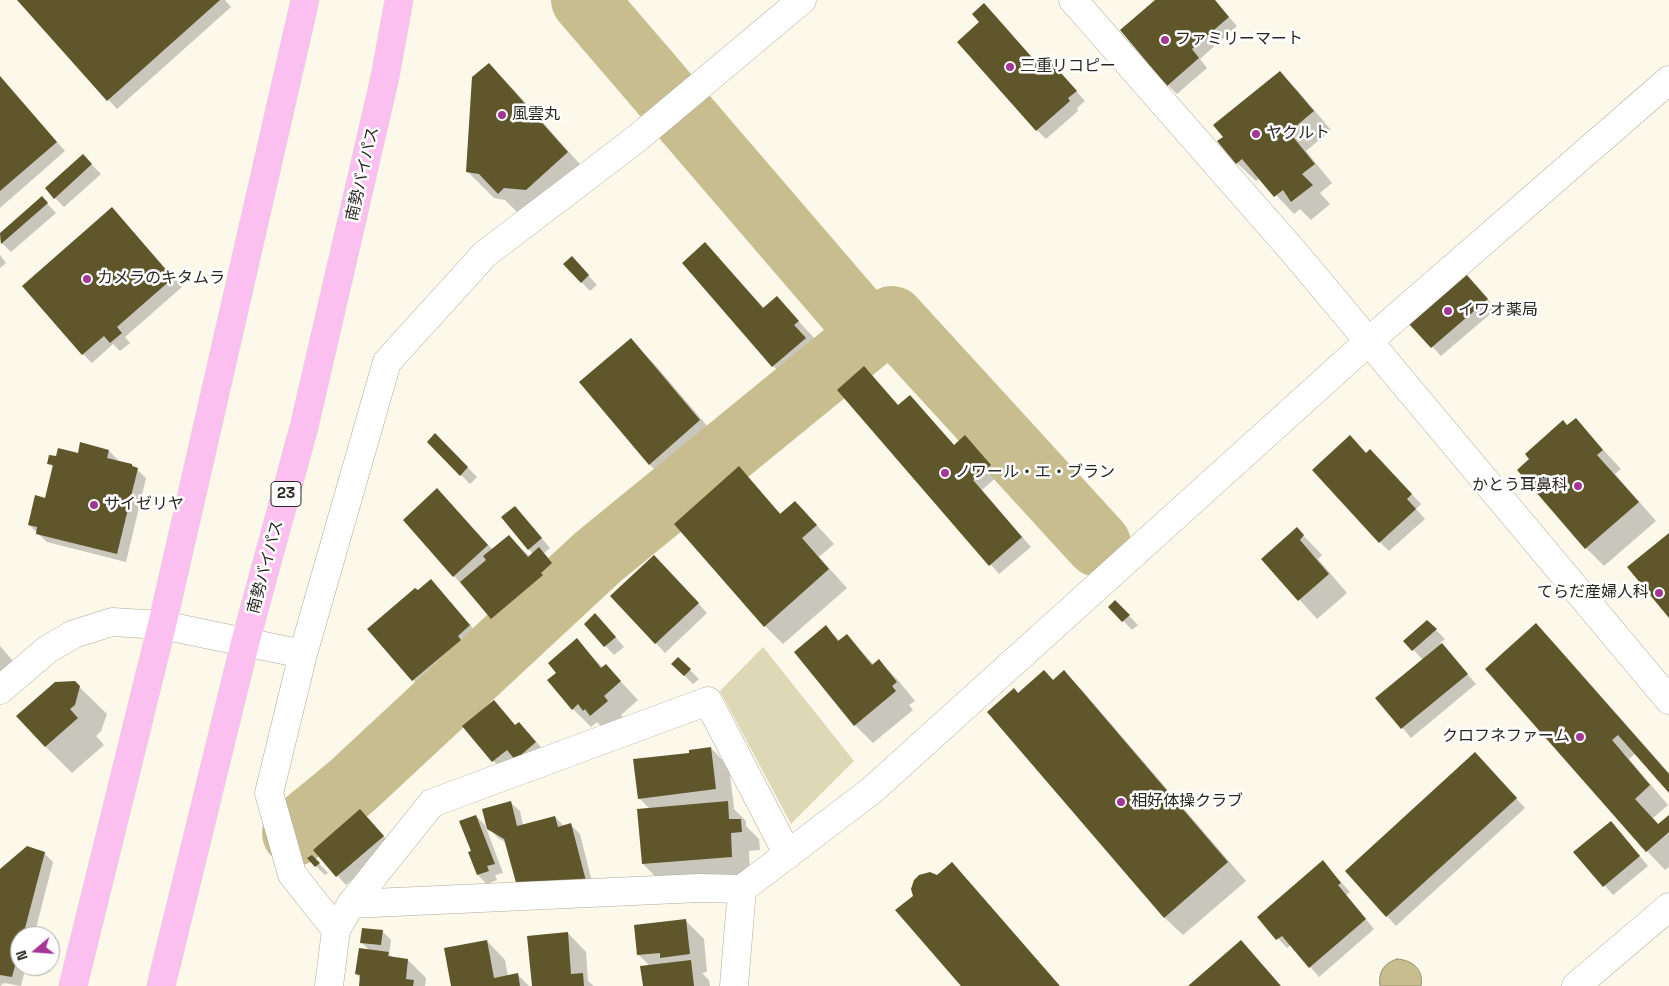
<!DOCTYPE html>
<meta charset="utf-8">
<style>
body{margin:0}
#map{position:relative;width:1669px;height:986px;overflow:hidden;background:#fcf9ea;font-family:"Space Grotesk",sans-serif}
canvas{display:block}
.north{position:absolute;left:10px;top:926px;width:50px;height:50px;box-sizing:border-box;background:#fff;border:1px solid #a9a9a7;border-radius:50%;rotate:252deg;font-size:14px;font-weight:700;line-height:20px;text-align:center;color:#292722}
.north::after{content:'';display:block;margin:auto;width:18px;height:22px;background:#a43695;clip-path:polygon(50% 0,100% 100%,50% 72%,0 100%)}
</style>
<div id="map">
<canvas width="1669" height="986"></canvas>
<div class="north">N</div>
</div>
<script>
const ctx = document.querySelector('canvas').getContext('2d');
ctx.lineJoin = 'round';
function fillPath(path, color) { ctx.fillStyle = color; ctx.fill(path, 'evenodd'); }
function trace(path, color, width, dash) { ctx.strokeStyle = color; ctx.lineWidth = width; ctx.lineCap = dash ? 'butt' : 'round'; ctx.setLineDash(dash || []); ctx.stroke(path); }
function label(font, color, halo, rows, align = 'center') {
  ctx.font = font + ' "Space Grotesk","Noto Sans JP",sans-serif'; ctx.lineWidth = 5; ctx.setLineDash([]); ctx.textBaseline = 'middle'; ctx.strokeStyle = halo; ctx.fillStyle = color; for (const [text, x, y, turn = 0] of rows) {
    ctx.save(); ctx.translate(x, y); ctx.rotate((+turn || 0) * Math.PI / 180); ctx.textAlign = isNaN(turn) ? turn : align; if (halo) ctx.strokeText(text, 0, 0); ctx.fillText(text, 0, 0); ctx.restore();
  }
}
const green = new Path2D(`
 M763 647 854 761 791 824 720 691Z`);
const water = new Path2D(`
 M1397 959C1413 960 1424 970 1421 986H1380C1378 972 1384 963 1397 959Z`);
const shadow = new Path2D(`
 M19 0H225L231 7 117 109Z
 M1157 0H1214L1237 26 1200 59 1207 68 1177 94 1168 85Z
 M489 65 515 91 593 179 525 220 505 200 494 198 467 171Z
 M1045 72 1062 75 1085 101 1077 108 1078 111 1046 139 1037 130Z
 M1280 73 1298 91 1331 130 1306 151 1332 183 1320 193 1330 204 1311 220 1300 209 1294 214 1260 178 1256 181 1237 163Z
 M0 77 65 151 0 208Z
 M83 156 101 174 64 207 55 198Z
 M42 198 56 213 11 252 0 241V235Z
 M121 218 182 287 125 337 130 343 120 351 113 344 92 363 83 354Z
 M705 244 764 308 776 297 816 340 812 344 823 357 792 384 773 366 683 263Z
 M0 255 6 263 0 268Z
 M564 264 581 267 597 285 590 291Z
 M1475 284 1496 309 1441 356 1411 324Z
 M631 340 657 367 726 448 676 490 649 464Z
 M839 390 898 406 910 396 955 446H974L999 475 982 490 1031 547 999 574Z
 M1576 420 1621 469 1615 474 1656 521 1604 566 1586 548 1519 470Z
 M435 435 477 477 470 484 428 442Z
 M109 451 118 460V462L132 465 146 478 126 562 47 542 29 525 46 499 54 468 48 463 57 458Z
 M1366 454 1379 459 1421 504 1416 509 1425 519 1389 551 1380 542Z
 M739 468 781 514 795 502 813 521 834 544 819 557 847 588 783 644 765 626Z
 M437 490 493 550 509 536 530 557 533 554 529 549 524 517 550 548 544 553 560 573 550 582 561 594 510 637 454 576Z
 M1297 529 1322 555 1318 559 1347 593 1317 619 1263 559Z
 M663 565 707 613 665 653 612 596Z
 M440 590 478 634 466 645 469 650 422 690 369 629 418 592Z
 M1115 601 1138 625 1132 630 1110 607Z
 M1427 621 1445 639 1440 643 1476 684 1411 738 1377 698 1423 660 1405 641Z
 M585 624H604L624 647 614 655Z
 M1536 625 1554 643 1669 773V791L1636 753 1629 759 1668 805 1653 818 1659 825 1669 816V867L1665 870 1647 851 1486 669Z
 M826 627 840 641 847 635 874 665 879 661 897 679 915 701 909 705 913 710 873 743 855 725Z
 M577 640 603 668 606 666 638 700 621 715 625 720 603 728 597 722 591 727 573 709 558 673Z
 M0 646 18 667 0 683Z
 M673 664 690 670 699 679 693 684Z
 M1064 672 1082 690 1246 881 1183 935 1164 917 1018 694 1053 681Z
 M74 682 107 714 101 731 96 736 104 745 72 773 45 746Z
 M464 726H515L528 732 545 752 502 771Z
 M711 748 729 767 734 808H733L746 821V826L759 839 760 850 749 851 750 875 661 882 643 864 650 809 639 798 691 754Z
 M1484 763 1525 808 1396 926 1346 871Z
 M510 802 520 811 523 825 555 817 564 826 571 825 580 834 594 890 507 843 498 838 489 828Z
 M476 816 485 825 503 873 495 875 497 880 487 884 478 875 472 852Z
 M369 819 392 846 346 885 314 850Z
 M1620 832 1648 866 1613 895 1575 852Z
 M44 853 53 862 34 936H20V966H26L21 986 4 983 0 986V871Z
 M312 856 328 873 325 875 309 859Z
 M1331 871 1350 892 1346 895 1374 929 1319 977 1291 945 1287 948 1258 917Z
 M686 921 704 939 707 972 702 973 709 980 710 986H644L650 966 638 954Z
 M382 931 391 940 389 954 393 958 408 960 426 978 425 986H360L361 979 356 974 370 951 361 942Z
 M568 933 586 952 588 981 594 986H533Z
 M487 941 505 960 508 977 518 975 529 986H452Z`);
const river = new Path2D(`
 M584 0 871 334 892 319 1098 544
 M295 833 353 785 598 557 871 334`);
const building = new Path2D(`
 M17 0H220L107 101Z
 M1155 0H1215L1229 17 1192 49 1199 58 1167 86 1120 30Z
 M984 3 1044 71 1053 64 1077 91 1068 98 1070 101 1036 131 957 42 979 22 972 14Z
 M489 63 568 152 526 190 504 188 498 194 479 174 466 172 472 77Z
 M1280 71 1314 111 1289 132 1315 164 1302 174 1313 185 1291 202 1283 190 1274 197 1242 159 1236 164 1217 141 1223 137 1213 125Z
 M0 76 57 142 0 191Z
 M83 154 92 164 54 199 45 188Z
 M42 196 48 203 1 244 0 233Z
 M112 207 173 278 117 327 122 333 110 343 104 336 82 355 22 286Z
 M705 242 763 308 777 296 799 321 794 325 806 338 772 367 682 263Z
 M572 256 589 275 581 283 563 264Z
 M1466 274 1488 299 1431 348 1409 324Z
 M631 338 700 420 649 465 579 382Z
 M864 366 898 405 910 395 954 445 965 435 991 465 973 480 1022 537 989 566 837 390Z
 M1576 418 1603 450 1597 455 1639 502 1585 549 1517 470 1529 459 1525 454 1563 420 1567 425Z
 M435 433 468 467 460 476 427 442Z
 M1350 435 1366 453 1370 449 1412 494 1407 499 1416 509 1379 543 1312 470Z
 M80 442 109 450 107 458 132 464V466L138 468 117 554 36 534 37 527 28 525 35 495 45 498 53 465 47 464 49 455 56 456 58 448 78 453Z
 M739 466 780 514 795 501 817 525 802 538 829 569 764 627 674 524Z
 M437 488 488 545 453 577 403 520Z
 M515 506 542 538 528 550 501 517Z
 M1297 527 1304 535 1300 540 1329 574 1298 601 1261 559Z
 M1669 533V618L1627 567Z
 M509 535 528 557 539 547 552 563 541 573 543 575 491 619 460 582 486 560 483 556Z
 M654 555 699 603 655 644 610 596Z
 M431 579 470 625 458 636 461 640 412 681 367 629 415 588 418 590Z
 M1115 600 1130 615 1122 622 1108 607Z
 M595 613 616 637 604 647 584 624Z
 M1427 620 1437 629 1412 651 1403 641Z
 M1536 623 1669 774V793L1618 735 1612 740 1650 785 1635 799 1658 824 1669 815V832L1646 852 1485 669Z
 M826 625 838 641 847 634 872 665 879 659 897 682 892 686 896 691 854 726 794 652Z
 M577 638 601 668 606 664 621 681 604 696 608 701 590 716 585 709 583 711 578 704 572 710 547 680 556 673 548 663Z
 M1442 643 1468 674 1401 729 1375 698Z
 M678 657 691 669 684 676 671 664Z
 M1044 670 1053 680 1064 670 1228 862 1164 918 987 712 1014 688 1018 693Z
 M75 681 80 686 75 705 70 709 78 718 45 747 16 716 55 682Z
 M494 700 515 725 519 722 536 742 515 760 507 750 492 762 462 726Z
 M711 747 716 789 638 799 633 759 689 753V750Z
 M1475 752 1517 798 1386 917 1345 871Z
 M511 801 517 826 555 816 558 827 571 823 586 881 518 890 504 839 487 829 482 809Z
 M728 801 729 819H741L742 832 731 833 732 857 642 864 637 809Z
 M360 809 384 836 336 877 313 850Z
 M476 815 495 864 487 866 489 871 477 875 468 852 471 851 459 821Z
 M1611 821 1640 856 1603 887 1573 852Z
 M27 846 45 852 23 936H20V948L12 977 0 975V869Z
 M312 855 320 863 315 867 307 858Z
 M1323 860 1341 883 1338 885 1366 919 1309 968 1282 936 1276 940 1257 917Z
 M952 862 1060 986H961L895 910 913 896 911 889 914 880 919 875 930 872 937 875Z
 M686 919 690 954 660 958V953L637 955 634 925Z
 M362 928 383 930 381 945 360 943Z
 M568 932 571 974 583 973 584 986H532L527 936Z
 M487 940 494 978 518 973 520 986H451L444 948Z
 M1241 940 1281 986H1188Z
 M359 948 389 952 388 956 408 959 406 979 414 980 413 986H359L360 975 355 974Z
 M691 960 694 986H643L640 966Z`);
const minor = new Path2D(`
 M1073 0 1293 251 1669 700
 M303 654 269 793 292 874 336 930
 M0 690 48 649 74 634 112 622 162 625 303 654 387 362 485 254 635 140 802 0
 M351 904 432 803 708 701 788 855
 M329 986 336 930 351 904 699 888 742 889 871 791 1369 341 1669 80
 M734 986 742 889
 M1576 986 1669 907`);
const trunk = new Path2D(`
 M73 986 162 625 305 0
 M161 986 245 643 304 427 385 77 399 0`);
const markers = [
 [1165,40,5,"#a43695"],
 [1010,67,5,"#a43695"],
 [502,115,5,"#a43695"],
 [1256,134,5,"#a43695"],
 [87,279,5,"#a43695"],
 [1448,311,5,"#a43695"],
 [945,473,5,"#a43695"],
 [1578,486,5,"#a43695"],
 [94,505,5,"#a43695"],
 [1659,593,5,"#a43695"],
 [1580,737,5,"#a43695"],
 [1121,802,5,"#a43695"]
];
const shields = [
 [286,494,30]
];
const shieldNames = [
 ["23",286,494]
];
const poiNames = [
 ["ファミリーマート",1175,40],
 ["三重リコピー",1020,67],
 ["風雲丸",512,115],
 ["ヤクルト",1266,134],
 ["カメラのキタムラ",97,279],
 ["イワオ薬局",1458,311],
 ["ノワール・エ・ブラン",955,473],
 ["かとう耳鼻科",1568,486,"right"],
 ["サイゼリヤ",104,505],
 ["てらだ産婦人科",1649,593,"right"],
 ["クロフネファーム",1570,737,"right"],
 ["相好体操クラブ",1131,802]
];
const streetNames = [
 ["南勢バイパス",363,174,-77],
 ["南勢バイパス",266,567,-75]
];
fillPath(green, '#dfd8b7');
fillPath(water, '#c7bd8e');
trace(water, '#98906e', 1);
fillPath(shadow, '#0003');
trace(river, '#c7bd8e', 66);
fillPath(building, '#5f562b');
trace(minor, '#adaa9c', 29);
trace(trunk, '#dddcdc', 29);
trace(minor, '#fff', 28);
trace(trunk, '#fbc0ef', 28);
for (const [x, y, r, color] of markers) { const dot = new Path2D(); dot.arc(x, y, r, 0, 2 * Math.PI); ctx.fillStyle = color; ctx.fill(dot); trace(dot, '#fff', 2); }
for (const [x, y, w] of shields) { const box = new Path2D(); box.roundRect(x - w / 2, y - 12.5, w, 25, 4); ctx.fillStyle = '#fff'; ctx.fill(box); trace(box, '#292722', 1); }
label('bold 15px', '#292722', null, shieldNames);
label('16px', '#292722', '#fff', poiNames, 'left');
label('16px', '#292722', '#fff', streetNames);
</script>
